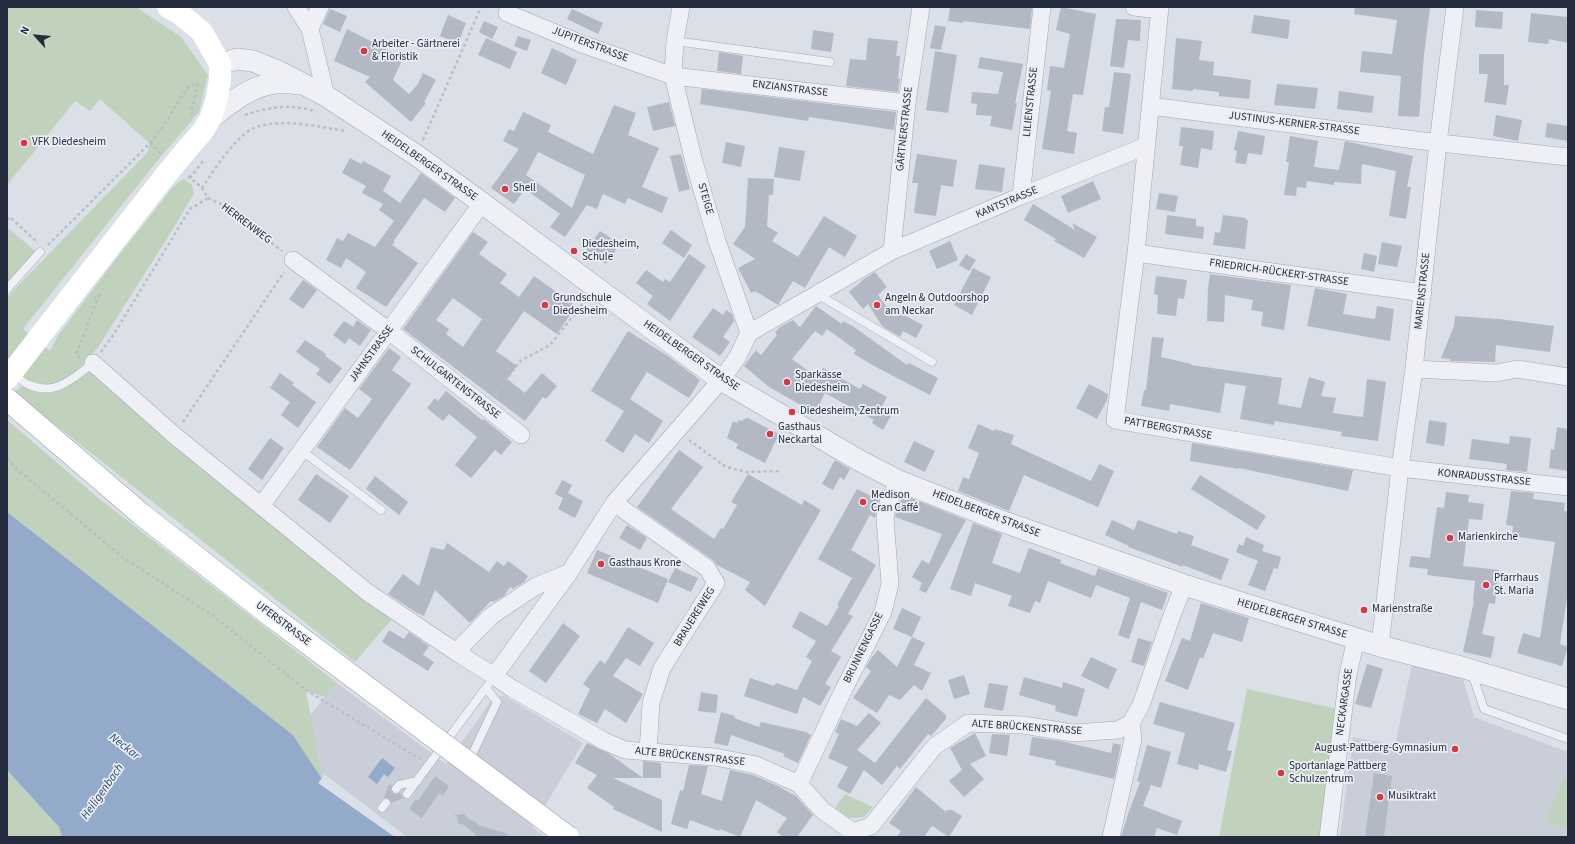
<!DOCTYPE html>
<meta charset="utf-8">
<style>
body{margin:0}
#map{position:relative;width:1575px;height:844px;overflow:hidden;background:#dbdfe7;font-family:"Source Sans 3",sans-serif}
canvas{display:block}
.frame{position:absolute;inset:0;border:8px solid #242c3e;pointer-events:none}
.north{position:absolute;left:16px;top:16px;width:40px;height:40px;-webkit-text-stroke:3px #ebeef5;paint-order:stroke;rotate:297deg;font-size:11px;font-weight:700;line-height:16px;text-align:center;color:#242c3e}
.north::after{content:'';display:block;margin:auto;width:14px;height:18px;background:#242c3e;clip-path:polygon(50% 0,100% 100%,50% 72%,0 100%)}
</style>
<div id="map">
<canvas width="1575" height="844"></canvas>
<div class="frame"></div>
<div class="north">N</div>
</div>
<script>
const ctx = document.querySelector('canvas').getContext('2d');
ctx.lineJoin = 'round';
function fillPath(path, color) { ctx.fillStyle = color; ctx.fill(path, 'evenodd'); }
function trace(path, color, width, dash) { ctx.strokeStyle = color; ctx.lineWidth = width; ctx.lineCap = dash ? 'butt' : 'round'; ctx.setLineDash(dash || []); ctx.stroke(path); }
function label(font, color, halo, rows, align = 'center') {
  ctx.font = font + ' "Source Sans 3",sans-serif'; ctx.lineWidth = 3.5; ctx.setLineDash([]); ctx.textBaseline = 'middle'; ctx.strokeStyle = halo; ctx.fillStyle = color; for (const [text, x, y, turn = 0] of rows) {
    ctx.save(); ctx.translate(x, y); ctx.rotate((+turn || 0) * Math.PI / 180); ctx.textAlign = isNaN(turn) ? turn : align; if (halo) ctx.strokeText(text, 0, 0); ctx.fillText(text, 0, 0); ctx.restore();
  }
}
const built = new Path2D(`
 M1412 664 1463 679 1474 717 1568 752V837H1340L1353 737 1395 745Z
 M337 683 446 764 491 701 503 695 583 743 532 827 545 837H407L324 774 322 779 293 735Z`);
const green = new Path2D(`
 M7 7H136L181 37 208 75 199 112 158 160 23 329 50 351 57 337 116 259 174 186 183 179 192 185 194 193 173 229 97 349 77 370 55 384 42 385 27 380 7 363V297L148 152 149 143 100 99 90 111 75 101 7 185Z
 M7 227 35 251 40 252 7 289Z
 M93 363 174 435 168 442 393 618 355 662 14 392 26 384 46 390Z
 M7 420 97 497 337 683 325 697 306 691 322 779 293 735 7 512Z
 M1247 689 1338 709 1322 837H1219Z
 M7 770 59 827 62 837H7Z
 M1563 779 1568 781V829L1546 821Z
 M845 794 873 807 864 817 849 818 835 808Z`);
const water = new Path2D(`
 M7 512 293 735 322 779 319 783 395 837H62L59 827 7 770Z
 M382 758 395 768 388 777 384 774 377 784 368 777Z`);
const pier = new Path2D(`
 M323 777 324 779 321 783 397 837H395L318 783Z`);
const building = new Path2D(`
 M950 7H1032L1030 29 963 21V23L948 21Z
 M1061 7 1096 14 1083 95 1073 94 1067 131 1077 133 1074 154 1042 149 1051 91 1047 90 1050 66 1064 68 1070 34 1056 30Z
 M1355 7H1421L1430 8 1424 55 1419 117 1398 116 1401 76 1360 72 1362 51 1392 54 1397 20 1354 14Z
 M330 9 347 16 340 32 323 24Z
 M572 9 603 23 598 34 567 19Z
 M1476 10 1503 12 1502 29 1475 27Z
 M1531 13 1568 17V43L1549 39 1548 44 1528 42Z
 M448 15 466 23 458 44 440 36Z
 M1254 15 1290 20 1288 39 1251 33Z
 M1116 19 1141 20 1140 41 1128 40 1124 68 1110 66Z
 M484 21 498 27 492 39 479 32Z
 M935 25 946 27 941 50 930 48Z
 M347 29 403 58 393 80 409 94 418 84 423 73 436 80 424 102 426 103 411 122 365 82 370 77 334 61Z
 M813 30 834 33 831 52 811 49Z
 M518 36 531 40 527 51 514 46Z
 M486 38 517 52 510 69 478 55Z
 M868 38 898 41 896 56H900L898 79H900L898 92 846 86 850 59 866 60Z
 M1176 38 1202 41 1199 60 1214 62 1213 75 1251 80 1249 99 1219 96V92L1193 89V91L1172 89Z
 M552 48 577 60 566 85 541 73Z
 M935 51 957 55 948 113 926 110Z
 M719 52 743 56 741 74 717 71Z
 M1479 54H1504V85H1509L1506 105 1484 102 1488 74H1479Z
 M980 57 1023 64 1015 103H1017L1012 130 990 126 992 116 976 115 977 104 971 103 972 92 998 94 1003 72 978 68Z
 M1114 72 1131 74 1123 134 1102 131 1105 107H1109Z
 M1277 84 1318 88 1315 109 1274 105Z
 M702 89 896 112 894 130 809 117 808 121 700 104Z
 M1339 91 1374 96 1372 113 1337 109Z
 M669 102 675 126 653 131 647 107Z
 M614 105 636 113 628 135 659 148 642 187 668 198 662 213 628 198 625 204 603 194 597 209 587 205 565 237 550 227 560 214 525 189 514 204 491 188 519 149 503 141 509 129 514 131 523 112 551 125 548 132 593 154ZM538 152 585 175 572 208 526 175Z
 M1496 115 1522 120 1518 141 1493 136Z
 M1547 123 1568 126V141L1545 137Z
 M1181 127 1214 131 1212 150 1201 148 1198 168 1180 165 1183 146H1179Z
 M1238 131 1265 136 1262 155 1248 153 1246 164 1235 163 1237 151 1234 150Z
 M1290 136 1318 141 1314 167 1339 170 1345 141 1413 156 1407 187H1411L1406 219 1389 216 1396 171 1362 164 1361 184 1334 182V185L1307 181 1306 188 1297 187 1296 196 1284 195 1289 162H1286Z
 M726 142 745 146 741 167 722 163Z
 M779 147 805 151 800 181 774 177Z
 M681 154 690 189 679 192 670 156Z
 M917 154 957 160 953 187 941 185 936 216 914 213 918 183H912Z
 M350 158 361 164 363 161 391 176 383 191 400 203 421 173 455 198 445 212 424 198 393 242H395L392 245 418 263 386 307 356 288 366 272 346 258 341 268 326 260 337 238 343 241 348 233 375 247 394 221 379 210 383 204 362 193 366 186 342 173Z
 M979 164 1005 168 1002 192 975 189Z
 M748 178 774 179 773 195H769L767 226 778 233 772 241 798 257 824 216 857 236 845 257 829 247 805 288 793 281 778 305 755 291 751 293 738 268 755 259 733 244 745 227Z
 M1093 181 1101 199 1068 213 1061 196Z
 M1159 193 1178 196 1175 212 1156 209Z
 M1033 204 1075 230 1072 223 1097 237 1084 258 1054 241 1056 239 1024 220Z
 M1167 215 1196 219V226L1204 227 1203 239 1165 234Z
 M1223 215 1246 218V220H1248L1245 249 1213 245 1215 232 1220 233Z
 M671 230 692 245 684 258 662 243Z
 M600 231 620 244 606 264 586 250Z
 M473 232 488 242 479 254 507 274 500 283 519 297 534 276 576 306 557 334 524 311 496 351 517 366 507 379 525 393 542 373 557 386 546 399 543 397 525 421 403 329ZM453 298 482 319 463 347 446 334 449 329 436 320Z
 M950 241 958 260 937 269 929 251Z
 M1382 242 1402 246 1397 267 1378 264Z
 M1364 253 1377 256 1374 272 1361 269Z
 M689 254 706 266 670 321 647 304 653 296 636 283 646 270 663 282 665 279 670 282Z
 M966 254 976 260 969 271 959 265Z
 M973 268 991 277 972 315 954 305Z
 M875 272 887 287 878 295 886 306 923 325 916 338 903 331 900 337 882 326 868 304 863 309 849 292 864 279Z
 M1210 274 1291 285 1284 330 1261 326 1263 312 1251 310 1253 300 1225 295 1224 322 1207 321 1208 288Z
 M1156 276 1187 280 1184 299 1178 298 1176 316 1157 314 1158 295 1154 294Z
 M303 280 317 290 303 309 289 299Z
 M1315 288 1347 294 1343 314 1375 319 1377 306 1394 309 1390 341 1307 326Z
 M816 306 842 324 843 321 854 327 907 365 909 363 938 378 930 395 874 366 854 354 856 350 827 329 822 336 815 331 792 359 818 378 823 368 860 389 863 384 887 397 882 406 893 412 883 430 872 423 874 420 825 393 815 413 769 387 744 366 756 350 761 355 777 335 775 332 780 327 793 320 800 327Z
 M713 308 723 315 726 310 732 314 734 321 723 337 730 342 720 356 692 337Z
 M1455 316 1499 319 1554 326 1550 352 1496 345 1495 362 1450 361V359L1441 358 1454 326Z
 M357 320 371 330 360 346 349 338 345 344 333 335 344 321 353 327Z
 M628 331 668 356 700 380 689 398 647 372 630 399 663 421 649 443 635 434 623 453 605 441 624 411 591 391Z
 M1152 337 1164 338 1161 357 1191 364V365L1282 378 1278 404 1301 408 1309 377 1325 382 1321 396 1336 398 1333 413 1363 417 1367 379 1386 382 1378 441 1341 436 1342 432 1275 421 1274 425 1240 419 1246 386 1225 383 1220 413 1170 404 1169 411 1141 406 1144 390H1146Z
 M305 340 326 354 325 356 342 368 330 384 316 374 320 369 296 352Z
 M389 348 401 357 392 370 411 384 350 470 317 447 345 408 358 418 372 399 359 389Z
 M280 373 294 383 292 385 316 402 298 428 281 415 290 402 270 388Z
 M1089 384 1108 394 1107 400 1097 419 1076 408Z
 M446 391 482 420 484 419 512 442 501 455 495 450 471 478 455 465 477 437 449 414 443 421 427 408 435 398 438 401Z
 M748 418 779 434 765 463 736 448 738 444 727 438 733 421 737 423 739 420 742 421 744 419Z
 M1429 420 1447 423 1444 446 1426 443Z
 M978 424 994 431 995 429 1014 435 1011 444 1091 481 1099 464 1114 471 1098 507 1024 475 1009 511 958 491 963 477 969 479 979 453 968 448Z
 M1557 427 1568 429V471L1549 468 1551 449 1554 450Z
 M1510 436 1531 438 1527 472 1506 470 1507 464 1469 459 1472 439 1509 444Z
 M270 438 284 448 262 480 248 469Z
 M914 441 935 451 925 472 904 462Z
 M1192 443 1353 470 1348 491 1239 468V469L1190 461Z
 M679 450 703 467 671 509 714 539 721 528 723 529 737 505 731 502 748 474 802 505 804 500 821 510 765 606 745 590 750 582 717 565 713 560 637 507Z
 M835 460 850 469 844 480 840 477 833 490 822 484Z
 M316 474 349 496 330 523 298 500Z
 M1200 475 1266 516 1257 530 1191 489Z
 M375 476 408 502 399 515 366 489Z
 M562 480 572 485 568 493 583 501 575 518 558 509 563 498 555 494Z
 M857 489 879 500 875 518 870 515 851 550 876 565 848 614 853 616 831 651 841 657 825 684 831 687 820 706 803 697 797 714 744 696 750 678 774 686 776 683 797 690 812 661 806 657 816 641 792 627 800 611 827 626 839 606 837 605 852 578 818 559Z
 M1511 491 1534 493 1533 499 1565 503 1564 511H1568V591L1560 644 1568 647 1562 666 1517 653 1523 633 1540 638 1555 542 1512 536 1513 526 1506 525Z
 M1446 492 1469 495 1468 502 1484 504 1482 520 1469 519 1463 566 1499 570 1495 604 1489 603 1482 634 1495 637 1491 658 1463 652 1474 601H1473L1475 581 1427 575 1428 569 1409 567 1411 556 1430 558 1437 507 1444 508Z
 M903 495 966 520 926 593 919 590 922 583 912 577 922 560 929 564 942 534 895 517 898 506Z
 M1112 520 1134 530 1138 520 1177 534 1178 531 1194 536 1191 545 1229 559 1221 580 1183 565V567L1128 547 1129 546 1105 535Z
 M973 523 1002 534 992 563 1020 573 1029 548 1061 560 1060 563 1095 576 1098 568 1168 593 1162 610 1141 602 1129 639 1118 635 1130 598 1096 585 1091 598 1048 581 1040 603 1035 601 1030 613 1008 606 1012 596 975 583 971 596 950 589Z
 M627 525 647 538 640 550 619 538Z
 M1246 537 1264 545 1262 551 1281 557 1278 569 1274 568 1265 591 1248 585 1258 561 1236 552 1239 544 1243 546Z
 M447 543 489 572 497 561 504 566 508 561 528 576 524 582 513 589 510 587 504 596 493 602 491 601 470 623 435 590 424 616 417 613 388 594 403 574 419 586 431 547 444 550Z
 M597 550 668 579 658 603 587 573Z
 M675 568 698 578 691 592 668 582Z
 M1201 603 1249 618 1242 642 1213 633 1203 659 1200 657 1188 690 1165 681 1182 638 1190 641Z
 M902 608 921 617 912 637 893 629Z
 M563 623 580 636 546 683 529 671Z
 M628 627 654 643 640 666 626 658 613 676 643 694 626 723 605 709 597 723 578 714 590 689 583 684 600 660 605 664Z
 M389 630 404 639 409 632 429 646 423 655 434 662 428 671 382 642Z
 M912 637 925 643 914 665 931 673 922 691 914 685 900 700 889 695 877 713 853 698 871 671 866 667 872 657 878 650 897 667Z
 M1138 638 1152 642 1144 666 1131 662Z
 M1091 657 1117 669 1108 689 1081 676Z
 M1367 664 1383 669 1371 708 1355 704Z
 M964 675 970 694 954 699 948 680Z
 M1024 677 1062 688 1063 682 1085 689 1077 717 1055 711 1056 706 1019 695Z
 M989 683 1008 686 1003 711 984 707Z
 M701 692 718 695 716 713 698 711Z
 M926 698 946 715V719L931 736 928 734 900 769 897 766 882 785 864 770 850 794 837 787 848 767 828 758 839 734 835 732 841 719 857 726 869 713 881 723 857 750 875 763Z
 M1160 702 1235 723 1227 750 1232 751 1226 772 1199 764 1198 770 1177 764 1185 733 1153 724Z
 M721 712 735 716 734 718 759 727 761 722 806 732 811 735 798 763 783 756 785 754 731 735 728 746 714 743Z
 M975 733 986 756 970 764 984 779 964 797 949 781 962 770 950 748Z
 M992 734 1010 735 1007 756 989 753Z
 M1032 737 1061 741 1111 753 1113 743 1121 745 1114 779 1055 765 1056 761 1029 755Z
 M587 743 608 753 643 778V761L661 763V778H613L662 800V832L613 809 614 807 587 788 597 775 575 763Z
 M1147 745 1171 752 1161 788 1151 785 1143 806 1182 821 1177 835 1157 828 1154 837H1121L1128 814 1140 782 1137 781Z
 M689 765 708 766 701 794 722 801 730 770 753 775 776 785 796 796 813 815 797 837H783L777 832 787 818 756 800 740 837 720 829 719 831 690 820 687 829 671 824 680 790 683 791Z
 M1374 773 1392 776 1384 837H1365Z
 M435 776 449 786 443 796 439 793 422 818 409 809 416 799 418 801Z
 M389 784 392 786 391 789 392 793 396 794 400 793 403 798 391 803 389 798H384Z
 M916 787 946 812 947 810H952L962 816 949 837 932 826 924 837H897L901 831 889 823Z
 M454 814 457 815 464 814 469 819 476 822 478 825 508 834 507 837H478L464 825 458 823 457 817Z`);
const path = new Path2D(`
 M245 115C268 107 293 103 316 112
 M423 140 481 7
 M150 143 161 153
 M188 176 202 188 208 198
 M190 178 203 161 202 159
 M202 188C215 169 228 147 247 132 269 115 320 127 346 131
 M208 198 223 205 282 251
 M7 220 10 217 38 243
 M48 245 150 143 167 121 178 101 188 87 198 84 191 112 192 114
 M101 352 114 334 190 209 208 198
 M80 357 76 355 99 295 91 301
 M495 396 520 361 550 345 586 300
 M183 422 284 272
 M689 440 726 467 747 472 780 471
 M7 459 17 469 121 556 216 618 306 690 420 759`);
const service = new Path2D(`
 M675 41 830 62
 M7 289 40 252
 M817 294 932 362
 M13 372C17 376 22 382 27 384 55 397 72 379 93 363
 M302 451 381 510
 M1472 673 1484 709 1568 739
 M473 762 471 757 497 702 486 688
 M396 789 399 785 417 781
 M407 794 488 685
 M382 808 386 803`);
const minor = new Path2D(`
 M296 7 310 29 326 96
 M681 7 675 41 673 76 694 162 717 241 749 333 737 358 721 380 614 503 569 573 494 676 513 689 604 741 625 750 715 757 756 765 799 784 822 810 853 832 871 826 934 747 968 723 1023 725 1073 733 1118 730 1131 723 1141 705 1171 618 1184 585
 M1134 7 1160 10
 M1160 7 1136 253 1115 420 1400 468 1568 487
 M507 13 582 44 673 76 907 103
 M310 29 320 7
 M1150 106 1431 142 1568 157
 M1021 196 1042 7
 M892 251 907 103 921 7
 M1136 253 1423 293
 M293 260 389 331 521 435
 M749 333 892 251 1021 196 1146 146
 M93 363 174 435 367 592 456 652 494 676
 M1414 369 1496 373 1517 369 1568 377
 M614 503 707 568 716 583 662 668 651 703 648 752
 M261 506 482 203
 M1380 646 1400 468 1414 369 1438 143 1455 7
 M456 652 491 616 536 586 569 573
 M799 784 842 693 883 612 890 584 885 518 888 503 899 481
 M1111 837 1133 739 1131 723
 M1328 837 1348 674 1356 639`);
const tertiary = new Path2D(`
 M220 64 237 59 253 61 280 72 326 96 416 155 482 203 721 380 862 462 899 481 1001 521 1184 585 1380 646 1461 667 1568 699
 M210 119C229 104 250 86 275 83 283 82 292 83 300 84`);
const secondary = new Path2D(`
 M168 7 179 13 202 32 220 64V80L216 102 210 119 203 131 188 148
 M40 336 165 176`);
const primary = new Path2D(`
 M7 399 141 514 274 618 419 726`);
const secondaryBridge = new Path2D(`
 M165 176 188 148
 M7 379 40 336`);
const primaryBridge = new Path2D(`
 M419 726 568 837`);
const markers = [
 [364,51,4,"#d73642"],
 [24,143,4,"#d73642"],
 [505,189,4,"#d73642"],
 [574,251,4,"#d73642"],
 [545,305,4,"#d73642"],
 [877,305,4,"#d73642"],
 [787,382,4,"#d73642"],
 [792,412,4,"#d73642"],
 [770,434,4,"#d73642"],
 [863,502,4,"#d73642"],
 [1450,538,4,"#d73642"],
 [601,564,4,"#d73642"],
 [1486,585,4,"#d73642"],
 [1364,610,4,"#d73642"],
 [1455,749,4,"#d73642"],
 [1281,773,4,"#d73642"],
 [1380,797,4,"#d73642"]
];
const poiNames = [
 ["Arbeiter - Gärtnerei",372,45],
 ["& Floristik",372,58],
 ["VFK Diedesheim",32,143],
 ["Shell",513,189],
 ["Diedesheim,",582,245],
 ["Schule",582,258],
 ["Grundschule",553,299],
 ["Diedesheim",553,312],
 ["Angeln & Outdoorshop",885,299],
 ["am Neckar",885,312],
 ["Sparkasse",795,376],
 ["Diedesheim",795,389],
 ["Diedesheim, Zentrum",800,412],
 ["Gasthaus",778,428],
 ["Neckartal",778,441],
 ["Medison",871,496],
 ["Cran Caffé",871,509],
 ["Marienkirche",1458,538],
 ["Gasthaus Krone",609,564],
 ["Pfarrhaus",1494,579],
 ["St. Maria",1494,592],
 ["Marienstraße",1372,610],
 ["August-Pattberg-Gymnasium",1447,749,"right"],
 ["Sportanlage Pattberg",1289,767],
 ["Schulzentrum",1289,780],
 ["Musiktrakt",1388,797]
];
const streetNames = [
 ["JUPITERSTRASSE",590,45,21],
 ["ENZIANSTRASSE",790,89,7],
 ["LILIENSTRASSE",1031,102,-84],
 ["JUSTINUS-KERNER-STRASSE",1294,124,7],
 ["GÄRTNERSTRASSE",905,129,-84],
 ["HEIDELBERGER STRASSE",429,166,35],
 ["STEIGE",705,199,74],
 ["KANTSTRASSE",1007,203,-23],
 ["HERRENWEG",246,224,37],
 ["FRIEDRICH-RÜCKERT-STRASSE",1279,273,8],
 ["MARIENSTRASSE",1423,291,-84],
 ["JAHNSTRASSE",372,354,-54],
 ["HEIDELBERGER STRASSE",691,356,35],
 ["SCHULGARTENSTRASSE",455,383,38],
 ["PATTBERGSTRASSE",1168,429,10],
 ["KONRADUSSTRASSE",1484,478,6],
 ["HEIDELBERGER STRASSE",986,514,21],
 ["BRAUEREIWEG",695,617,-58],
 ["HEIDELBERGER STRASSE",1292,619,17],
 ["UFERSTRASSE",283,624,37],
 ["BRUNNENGASSE",864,648,-64],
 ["NECKARGASSE",1345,702,-82],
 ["ALTE BRÜCKENSTRASSE",1027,728,4],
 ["ALTE BRÜCKENSTRASSE",690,757,6]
];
const waterNames = [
 ["Neckar",124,747,38],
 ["Heiligenbach",103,792,-55]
];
fillPath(built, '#c9ced9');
fillPath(green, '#c0d1bc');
fillPath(water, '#93aaca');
fillPath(pier, '#dbdfe7');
fillPath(building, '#b2b8c4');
trace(service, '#a0a6b1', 9);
trace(minor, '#a0a6b1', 18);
trace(tertiary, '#a0a6b1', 22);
trace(primary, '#9aa2b3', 23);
trace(path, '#b9bdc5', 2.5, [3, 3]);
trace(service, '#eef0f5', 8);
trace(minor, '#eef0f5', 17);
trace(tertiary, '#eef0f5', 21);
trace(secondary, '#fff', 22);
trace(primary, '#fff', 22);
trace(primaryBridge, '#9aa2b3', 23, []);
trace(secondaryBridge, '#fff', 22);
trace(primaryBridge, '#fff', 22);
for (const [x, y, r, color] of markers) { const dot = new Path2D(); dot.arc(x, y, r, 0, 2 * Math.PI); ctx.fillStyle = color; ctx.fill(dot); trace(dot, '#ebeef5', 1.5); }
label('11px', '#242c3e', '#ebeef5', poiNames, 'left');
label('11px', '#242c3e', '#ebeef5', streetNames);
label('italic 12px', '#2c4774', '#ebeef5', waterNames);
</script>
